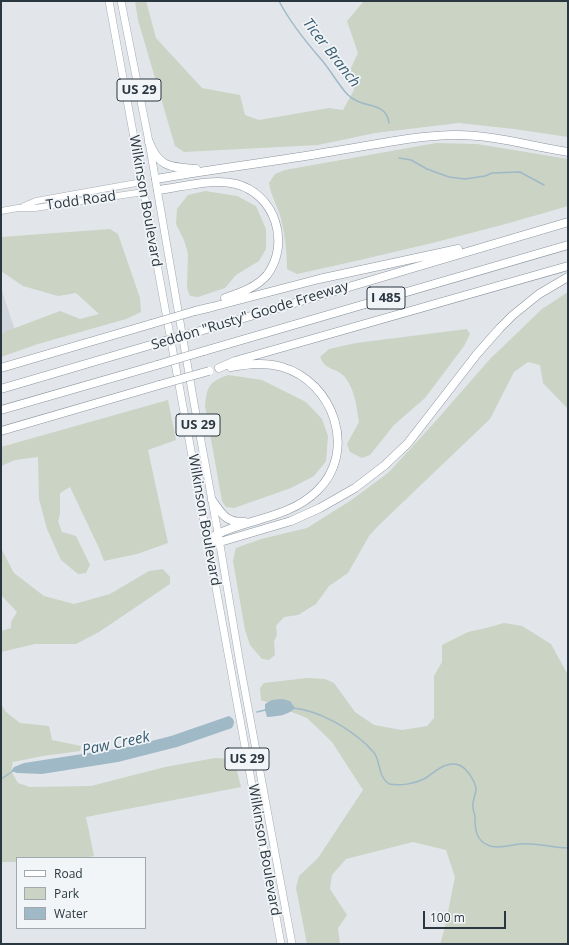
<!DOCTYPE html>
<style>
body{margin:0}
#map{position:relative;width:569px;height:945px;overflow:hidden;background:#e2e6ea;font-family:"Open Sans",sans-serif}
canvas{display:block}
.frame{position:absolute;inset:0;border:2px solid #2b3740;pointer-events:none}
.legend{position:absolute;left:16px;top:857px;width:130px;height:72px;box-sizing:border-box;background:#f2f5f7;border:1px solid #a2a9ae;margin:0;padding:5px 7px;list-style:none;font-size:12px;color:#2b3740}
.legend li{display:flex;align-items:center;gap:8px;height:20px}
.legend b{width:20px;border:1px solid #a2a9ae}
.scale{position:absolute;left:423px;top:911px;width:83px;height:18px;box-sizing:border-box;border:2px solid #2b3740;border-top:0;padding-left:5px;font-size:12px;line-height:14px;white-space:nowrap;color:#2b3740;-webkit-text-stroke:3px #f2f5f7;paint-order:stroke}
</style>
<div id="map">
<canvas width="569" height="945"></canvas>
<div class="frame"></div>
<ul class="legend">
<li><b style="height:5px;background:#fff"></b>Road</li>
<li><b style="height:11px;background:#cad3c4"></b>Park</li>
<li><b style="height:11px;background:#a0b9c7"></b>Water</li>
</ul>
<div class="scale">100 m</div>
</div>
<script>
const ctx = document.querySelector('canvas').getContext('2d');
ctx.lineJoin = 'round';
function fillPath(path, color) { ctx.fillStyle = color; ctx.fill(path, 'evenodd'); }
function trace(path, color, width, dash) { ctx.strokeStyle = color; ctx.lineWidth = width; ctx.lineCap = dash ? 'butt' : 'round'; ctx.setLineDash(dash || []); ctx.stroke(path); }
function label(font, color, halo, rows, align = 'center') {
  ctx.font = font + ' "Open Sans",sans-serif'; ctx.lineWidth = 3.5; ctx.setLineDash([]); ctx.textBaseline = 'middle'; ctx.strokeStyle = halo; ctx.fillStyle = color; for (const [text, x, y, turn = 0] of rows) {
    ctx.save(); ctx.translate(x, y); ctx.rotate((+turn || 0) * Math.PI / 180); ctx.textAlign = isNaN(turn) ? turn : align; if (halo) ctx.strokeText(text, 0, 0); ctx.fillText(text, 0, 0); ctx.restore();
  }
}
const built = new Path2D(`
 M1 288 18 339 1 344Z`);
const green = new Path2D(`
 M135 1H146L156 38 202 88 240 95 245 115 259 120 329 108 343 110 354 90 351 68 358 53 347 21 364 1H568V137L514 129 459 123 375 133 318 145 184 152 175 146 138 20Z
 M436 143 477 144 568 159V206C479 233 388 254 297 274L287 269C287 252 285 235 281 219 278 206 271 197 269 183L275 174 285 170Z
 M205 191 237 196 256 206 266 229V249L259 261 236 275 225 288 198 297 190 296 187 288 188 254 184 240 176 224 177 209 188 195Z
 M110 229 118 234 140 298 141 312 126 319 38 344 1 357V334L7 331 60 311 80 319 99 314 76 293 58 296 23 286 1 271V237Z
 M568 292V409L543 383 540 365 528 362 514 372 490 419 378 526 369 536 348 573 329 586 316 604 298 615 284 617 276 626 277 635 274 641 275 655 269 660 262 659 250 645 245 630 233 561 236 548 261 539 307 528 350 501 388 473 434 423 490 359 542 309Z
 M467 329 470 334 464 346 425 398 394 425 370 455 362 458 350 452 347 444 359 422C357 407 354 386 343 375 334 367 326 371 320 357L329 349 356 343Z
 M228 375 262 380 306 402 322 419 328 436 326 461 314 476 291 488 234 508 226 507 222 501 205 406C207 386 209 382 228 375Z
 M168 400 176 440 148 450 168 543 137 554 104 561 99 548 70 487 60 493V514L58 521 62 532 76 536 90 565 86 573 78 574 61 560 47 529 39 499 38 457 15 460 1 466V447Z
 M1 548 14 573 44 596 74 604 110 594 149 571 163 569 170 577V584L99 632 76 644H35L1 652V631L11 628V622L17 612 1 595Z
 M504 623 522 626 551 644 568 675V944H440L444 931 455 877 446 850 413 842 346 859 332 875 330 889 347 915 338 928 340 944H307L296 888 299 876 318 858 363 790 332 742 307 718 261 700 260 688 264 683 307 678 325 679 334 683 355 712 374 725 402 730 427 726 434 718V676L442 662V645L468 632 486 628Z
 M1 704 6 712 20 723 49 726 52 740 81 746 80 751 43 756 13 762 11 771 18 783 30 787 91 786 165 767 215 758 234 759 241 787 86 817 94 856 82 858H17V862H1Z`);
const water = new Path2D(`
 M282 699 290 701 295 708C286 716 279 716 267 717L265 710V704L272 700Z
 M229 716C235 719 235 723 232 728L177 747 118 762 42 774 17 773 11 771 14 767 24 763 128 747 171 736Z`);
const stream = new Path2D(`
 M279 1C289 20 306 42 320 58 330 69 337 83 347 94 362 110 386 100 389 123
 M399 158 411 160 427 169 449 177 465 179 485 176 492 173 520 172 544 185
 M293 708C320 711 347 727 367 745 369 748 373 751 375 754 381 765 378 776 389 784 400 786 414 784 424 779 434 773 446 760 459 765 467 768 475 781 476 789 476 794 473 799 473 804 472 808 474 812 475 816 475 828 475 841 490 846 501 849 509 845 520 844 536 842 552 848 568 848
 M257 712 265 710
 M1 779 13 771`);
const secondary = new Path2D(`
 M24 206 36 201 142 182
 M1 211 18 208H35L144 192`);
const primary = new Path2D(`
 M109 1 281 944
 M121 1 149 142 194 403 218 533 240 664 292 944`);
const highway = new Path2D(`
 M149 142C159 168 171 167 196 169
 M156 179C213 169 271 162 329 152 370 146 410 136 452 135 491 134 530 146 568 152
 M158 190C183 187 211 178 236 184 275 194 291 243 267 275 257 287 240 293 225 298
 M195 311 212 307 319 279 458 249
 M200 331 568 222
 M204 351 568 245
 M1 368 151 324
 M219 368 235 361 568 266
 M1 389 154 344
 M1 410 157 365
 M1 431 159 385
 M212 500C222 514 226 523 245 522
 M207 540 220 542 291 521 320 508 355 488 385 465 408 443 477 354 500 328 513 315 539 294 568 277
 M207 540C241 518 286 521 317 491 358 452 334 382 282 367 265 362 249 364 231 367`);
const highwayBridge = new Path2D(`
 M151 324 195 311
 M154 344 200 331
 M157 365 204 351
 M159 385 209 371`);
const shields = [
 [139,90,44],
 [386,298,38],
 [198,425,44],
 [247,759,44]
];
const shieldNames = [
 ["US 29",139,90],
 ["I 485",386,298],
 ["US 29",198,425],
 ["US 29",247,759]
];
const streetNames = [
 ["Todd Road",81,201,-8],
 ["Wilkinson Boulevard",145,201,80],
 ["Seddon \"Rusty\" Goode Freeway",250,316,-17],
 ["Wilkinson Boulevard",204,520,80],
 ["Wilkinson Boulevard",264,850,80]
];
const waterNames = [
 ["Ticer Branch",331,53,52],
 ["Paw Creek",116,744,-12]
];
fillPath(built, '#d0d6db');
fillPath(green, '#cad3c4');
fillPath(water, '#a0b9c7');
trace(stream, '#a0b9c7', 1.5);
trace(secondary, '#a7aeb4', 7);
trace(primary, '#a2adb4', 8);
trace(highway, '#8b969f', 9);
trace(secondary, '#fff', 6);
trace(primary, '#fff', 7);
trace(highway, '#fff', 8);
trace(highwayBridge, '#8b969f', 9, []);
trace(highwayBridge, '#fff', 8);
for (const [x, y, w] of shields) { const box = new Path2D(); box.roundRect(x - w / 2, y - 11, w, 22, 3); ctx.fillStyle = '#f2f5f7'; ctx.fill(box); trace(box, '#2b3740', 1); }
label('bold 13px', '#2b3740', null, shieldNames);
label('14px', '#2b3740', '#f2f5f7', streetNames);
label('italic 15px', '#385c71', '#f2f5f7', waterNames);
</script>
